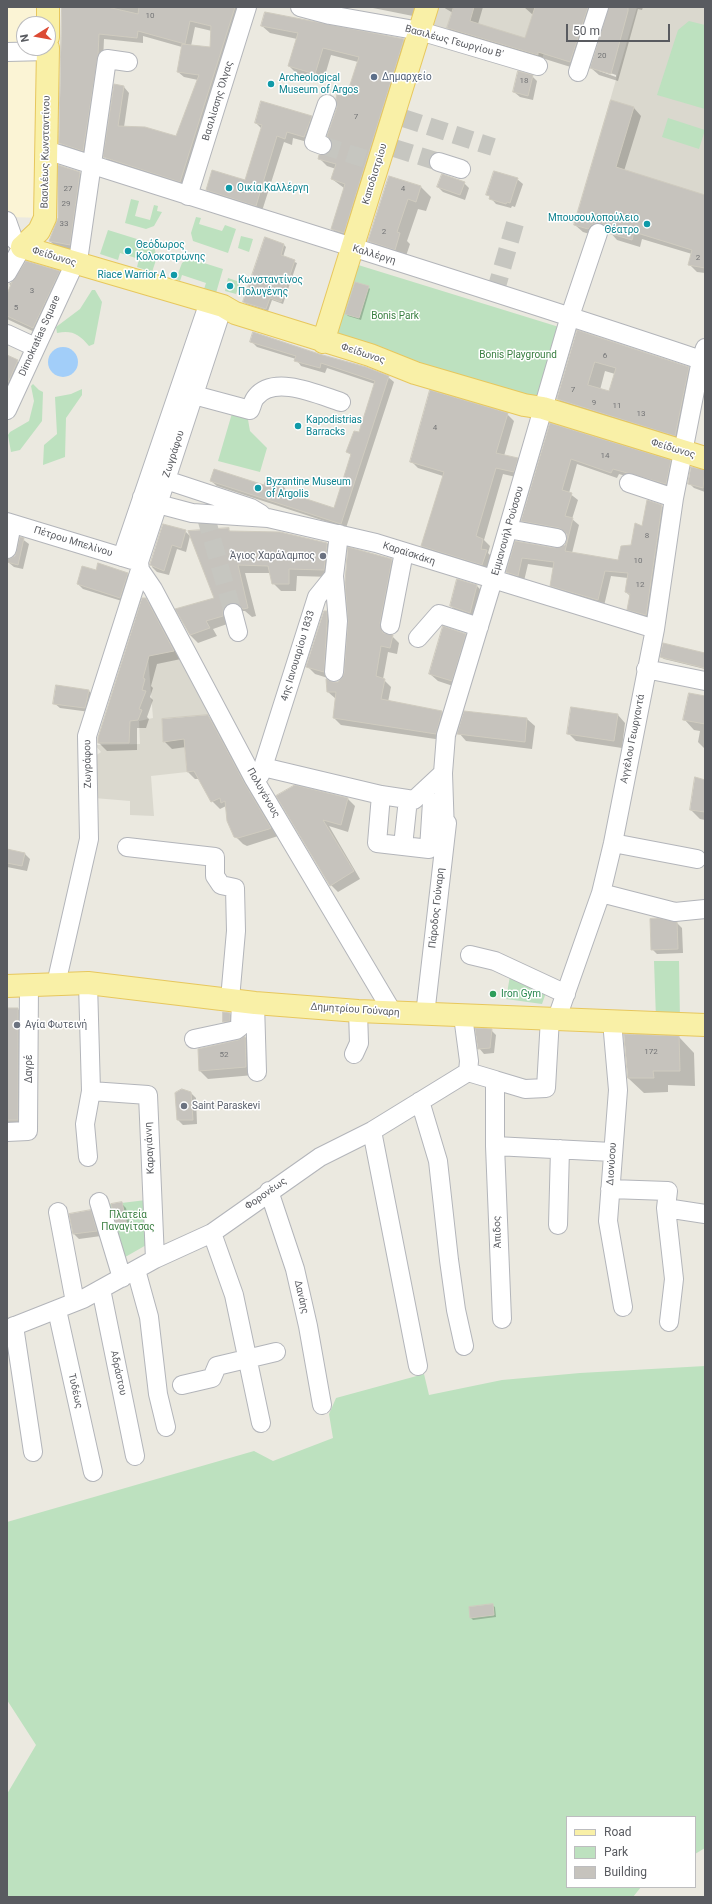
<!DOCTYPE html>
<meta charset="utf-8">
<style>
body{margin:0}
#map{position:relative;width:712px;height:1904px;overflow:hidden;background:#ebe9e0;font-family:Roboto,sans-serif}
canvas{display:block}
.frame{position:absolute;inset:0;border:8px solid #595b60;pointer-events:none}
.legend{position:absolute;left:566px;top:1816px;width:130px;height:72px;box-sizing:border-box;background:#fff;border:1px solid #bdbdbf;margin:0;padding:5px 7px;list-style:none;font-size:12px;color:#595b60}
.legend li{display:flex;align-items:center;gap:8px;height:20px}
.legend b{width:20px;border:1px solid #bdbdbf}
.north{position:absolute;left:16px;top:16px;width:40px;height:40px;box-sizing:border-box;background:#fff;border:1px solid #bdbdbf;border-radius:50%;rotate:259deg;font-size:11px;font-weight:700;line-height:16px;text-align:center;color:#595b60}
.north::after{content:'';display:block;margin:auto;width:14px;height:18px;background:#dc4a34;clip-path:polygon(50% 0,100% 100%,50% 72%,0 100%)}
.scale{position:absolute;left:566px;top:24px;width:104px;height:18px;box-sizing:border-box;border:2px solid #595b60;border-top:0;padding-left:5px;font-size:12px;line-height:14px;white-space:nowrap;color:#595b60;-webkit-text-stroke:3px #fff;paint-order:stroke}
</style>
<div id="map">
<canvas width="712" height="1904"></canvas>
<div class="frame"></div>
<ul class="legend">
<li><b style="height:5px;background:#f9f0a7"></b>Road</li>
<li><b style="height:11px;background:#bde1bf"></b>Park</li>
<li><b style="height:11px;background:#c6c3bd"></b>Building</li>
</ul>
<div class="north">N</div>
<div class="scale">50 m</div>
</div>
<script>
const ctx = document.querySelector('canvas').getContext('2d');
ctx.lineJoin = 'round';
function fillPath(path, color) { ctx.fillStyle = color; ctx.fill(path, 'evenodd'); }
function trace(path, color, width, dash) { ctx.strokeStyle = color; ctx.lineWidth = width; ctx.lineCap = dash ? 'butt' : 'round'; ctx.setLineDash(dash || []); ctx.stroke(path); }
function label(font, color, halo, rows, align = 'center') {
  ctx.font = font + ' Roboto,sans-serif'; ctx.lineWidth = 3; ctx.setLineDash([]); ctx.textBaseline = 'middle'; ctx.strokeStyle = halo; ctx.fillStyle = color; for (const [text, x, y, turn = 0] of rows) {
    ctx.save(); ctx.translate(x, y); ctx.rotate((+turn || 0) * Math.PI / 180); ctx.textAlign = isNaN(turn) ? turn : align; if (halo) ctx.strokeText(text, 0, 0); ctx.fillText(text, 0, 0); ctx.restore();
  }
}
const commercial = new Path2D(`
 M7 7H48V24H24V48H48L45 218 9 217 7 214Z`);
const education = new Path2D(`
 M438 7H559L541 62 431 30Z
 M637 7H705V237L635 232 632 240 606 232 605 235 574 225Z
 M179 650 213 715 162 719 163 742 184 739 187 772 151 776 154 816 130 815V801L94 798 95 756 101 752 95 745 140 744 139 721 153 718 148 656Z`);
const green = new Path2D(`
 M689 21 705 25V109L657 95 678 30Z
 M668 118 705 130 699 149 662 137Z
 M131 199 139 201 135 216 150 220 154 205 158 206 157 211 162 212 154 226 146 229 125 223Z
 M196 217 201 218 199 224 222 231 225 225 236 229 228 253 193 241 191 233Z
 M108 230 153 244 157 257 152 272 137 267 139 259 120 253 118 260 100 254Z
 M241 236 253 239 249 252 238 248Z
 M188 258 223 269 216 293 204 289 206 283 182 275 180 281 176 279 182 263Z
 M355 264 559 327 537 401 333 337Z
 M228 278 240 282 236 294 225 291Z
 M92 290H95L102 302 94 344 89 346C79 334 72 330 57 333L56 327 80 309Z
 M33 384 39 390 43 392 42 421 20 450 11 452 8 435 10 432 29 421 34 401 31 386Z
 M82 389V395L66 418 65 457 43 465 44 445 57 434 55 397 71 394Z
 M233 410 247 414 250 431 267 448 260 472 218 461Z
 M654 961H679L680 1020 656 1019Z
 M511 970 548 987 542 1004 506 999Z
 M146 1200 148 1244 120 1260 105 1205Z
 M705 1366V1848L695 1854V1817H567V1887H641L633 1897H7V1794L36 1745 7 1700V1522L254 1451 273 1461 333 1438 329 1414 336 1398 424 1374 429 1395 502 1380 580 1373Z`);
const water = new Path2D(`
 M48 362a15 15 0 1 1 30 0a15 15 0 1 1-30 0Z`);
const shadow = new Path2D(`
 M63 7H241L186 187 110 163 105 157 124 87 129 93 124 127 177 138 198 80 184 77 178 72 182 47 143 36V43L104 39 103 61 89 156 66 149 60 143ZM195 27 212 31 211 48 191 46Z
 M368 7H422L418 17Z
 M443 7H483L478 24 525 39 533 15 524 7H599L577 69 545 59V61L455 35 448 28 453 13Z
 M609 7H643L642 10 638 9 618 81 599 75 591 68ZM599 69 616 75V77L599 71Z
 M262 26 404 40 411 48 351 241 340 237 332 229 344 188 332 179 336 169 327 166 319 158 329 154 333 149 358 62 331 55 323 82 297 74 289 66 297 39 270 33Z
 M532 76 537 81 533 100 520 97 514 92Z
 M612 101 634 108 641 116 624 171 705 196V273L697 272 690 265 692 254 642 239 640 247 617 240 608 230 599 232 596 236 583 232 575 225Z
 M311 117 318 124 311 143 293 138 292 145 284 142 262 211 214 196 207 190 246 182 262 129 256 123Z
 M80 173 89 182 79 254 60 251 50 241Z
 M390 177 421 187 431 197 426 211 418 209 407 241 410 244 405 259 380 251 370 241Z
 M517 179 523 184 515 207 512 206 511 208 496 204 488 195Z
 M464 183 469 188 465 200 443 192 438 187Z
 M284 245 286 247 283 257 297 263 283 304 272 300 268 311 246 304 244 302Z
 M59 272 67 280 41 335 7 319V296L12 286 9 284 17 279Z
 M368 287 370 289 361 320 348 316 346 314Z
 M578 331 688 368 699 378 686 445 568 409 558 399ZM605 371 615 374 610 393 600 390Z
 M251 341 388 377 394 382 346 528 217 486 211 481 265 486H283L288 492V494L334 509 352 456 348 452 359 434 375 384 327 368 325 373 301 366 296 359 257 347Z
 M7 356 21 364 7 394Z
 M507 414 514 421 504 456 517 458 524 465 520 478 503 474 484 540 490 546 488 553 493 558 489 571 429 553 422 546 443 476 418 468 411 461Z
 M550 424 670 461 677 468 672 490 619 474 617 478 577 464 569 493 578 500 572 519 579 525 572 553 619 561 632 546 643 527 662 506 668 512 653 621 635 616 628 609 631 597 626 592 628 578 611 576 604 606 558 592 551 585 554 568 528 564 524 581 514 578 507 572 516 542 556 549 565 546 568 540 567 534 529 527 522 520Z
 M705 470V492L694 488 689 483 702 471Z
 M164 525 185 531 190 536 186 552 177 549 169 575 157 572 152 567Z
 M228 529 231 532 327 543 335 552 332 577 297 576 296 591H281L273 583 271 573H245L256 616 252 617 245 611H238L230 623 213 629 217 636 198 643 190 635 216 598Z
 M21 538 29 544 23 569 14 567 8 562 16 556Z
 M391 560 398 567 386 631 388 635 392 636 399 643 397 654 388 652 383 679 391 687 388 702 442 712 449 719 442 740 341 725 334 718 336 699 328 692 333 683H339L343 679Z
 M97 571 127 574 132 579 125 602 83 589 78 584Z
 M458 580 477 586 482 591 475 617 456 611 451 606Z
 M145 599 154 607 181 659 157 664 151 686 153 688 150 697 153 700 147 717 149 719 146 728H137V750L107 751 99 743Z
 M326 612 334 620 331 679 315 674 307 666Z
 M465 635 473 642 459 688 438 681 430 674Z
 M705 654V669L664 659 661 657Z
 M57 686 89 691 94 696 90 712 60 708 54 703Z
 M705 697V749L698 742 700 731 694 730 684 719Z
 M618 715 625 723 622 748 576 741 568 733Z
 M208 716 216 724 278 836 247 846 243 844 235 836 226 806 220 809 212 801 200 779H195L188 772 186 747 172 749 164 741Z
 M527 719 535 726 532 749 466 741 459 733Z
 M705 781V820L700 819 691 810Z
 M278 796 348 799 355 806 348 832 329 826 360 879 338 892 331 885Z
 M7 850 25 854 30 859 27 871 7 867Z
 M677 923 682 928 683 953 657 954 652 949Z
 M7 1009H18L26 1017 25 1127H7Z
 M230 1014 232 1016V1023L226 1024 224 1022Z
 M491 1030 496 1035 494 1053 484 1054 479 1048Z
 M245 1037 253 1045 254 1075 208 1079 200 1071 199 1050 239 1041Z
 M679 1037 694 1053 695 1086 668 1085V1092L644 1093 628 1078Z
 M191 1093 196 1098 197 1124 183 1125 178 1120Z
 M121 1203 126 1208 131 1230 123 1231 118 1226Z
 M90 1212 95 1217 101 1236 79 1239 74 1234Z
 M492 1605 495 1607 496 1617 473 1620 471 1618Z`);
const building = new Path2D(`
 M62 7H107L138 14 139 7H235L180 182 103 157 114 84 124 86 118 126 145 127 176 136 199 75 177 72 182 44 210 47 211 26 190 21 185 44 138 31 137 38 99 34 98 55 83 151 59 143Z
 M454 7H474L470 21 525 38 535 7H588L570 62 538 52V55L447 28Z
 M609 7H628V11L611 74 590 68Z
 M265 12 404 39 344 233 331 229 345 184 331 179 336 164 318 159 319 155 328 153 332 149V143L327 136 337 107 336 98 337 94 346 97 359 57 323 48 315 74 288 66 298 33 261 26Z
 M518 71 533 75 528 96 513 92Z
 M611 100 634 107 616 167 705 195V268L688 265 692 250 634 232 632 240 608 233 606 226 601 223 591 225 588 229 574 225Z
 M261 101 312 116 304 137 287 132 285 139 277 136 256 206 206 190 212 170 245 180 262 125 255 123Z
 M58 165 80 172 70 245 49 241 58 218Z
 M494 171 518 178 510 203 507 202 506 204 489 199 490 196 486 195Z
 M442 174 465 182 460 195 437 187Z
 M389 176 421 186 416 202 408 199 397 232 400 233 395 250 368 241Z
 M265 237 284 244 281 255 295 260 281 302 270 298 266 309 243 302Z
 M26 261 60 271 33 328 7 316V294L12 282Z
 M355 282 369 286 359 318 345 314Z
 M577 330 689 367 675 436 557 399ZM595 362 616 368 609 391 588 385Z
 M253 332 319 354 366 367 389 376 341 524 210 481 214 469 264 485 266 480 283 485 282 491 334 508 351 454 346 452 354 431 359 432 375 381 321 363 320 368 294 361 296 356 250 342Z
 M7 355 18 360 7 385Z
 M430 390 508 413 496 453 518 458 514 472 496 468 476 536 483 539 481 549 487 550 482 565 421 546 444 472 410 462Z
 M550 423 671 460 666 484 613 469 611 473 571 459 562 490 572 493 565 516 573 518 565 551 618 560 621 546 631 545 635 523 642 526 647 500 662 505 646 615 627 610 630 594 625 592 628 573 605 571 598 600 550 586 554 562 522 558 518 576 506 572 515 541 555 548 565 545 567 540V534L559 528 521 521Z
 M691 467 705 470 703 488 688 484Z
 M163 524 186 530 181 548 172 545 164 571 150 565Z
 M229 528V531L280 532 327 543 324 570 289 569V584H272L268 566 238 565 248 608 243 609 236 603H230L223 610V616L206 621 210 628 190 635 175 609 214 598 188 531Z
 M20 537 24 538 18 565 7 562 8 559 15 556Z
 M348 547 392 559 380 623 383 633 393 635 390 648 381 646 376 676 385 679 381 699 442 711 436 734 333 718 336 692H327L326 679 333 682H338L342 678 344 673 348 622 345 583Z
 M98 563 128 573 120 598 77 584 82 566 96 570Z
 M457 579 477 585 470 613 450 606Z
 M142 598H146L174 651 149 656 143 678 145 679 142 690 146 691 139 709 142 710 138 720 130 721 129 743H98V738Z
 M324 611H327V621L324 672 306 667Z
 M443 626 466 634 452 681 429 674Z
 M663 643 705 653V668L660 657Z
 M56 685 89 690 85 708 53 704Z
 M689 693 705 696V724L683 720Z
 M571 707 618 714 614 741 567 734Z
 M464 711 527 718 525 742 457 734Z
 M208 715 245 784 271 828 269 829 238 838 234 837 227 821 225 801 221 803 220 798 211 802 194 771 187 772 184 739 163 742 162 719Z
 M695 777 705 780V812L690 810Z
 M295 785 348 798 341 825 323 820 354 871 330 886 276 796Z
 M7 849 25 853 22 866 7 863Z
 M658 918 677 922 678 949 651 950 650 919Z
 M7 1008H18V1120H7Z
 M223 1012 230 1013V1021L223 1022Z
 M475 1028 492 1029 490 1048 478 1049Z
 M624 1034 679 1036 680 1071H653L654 1078H628Z
 M245 1036 246 1067 199 1071 198 1049 238 1040Z
 M182 1089 191 1092 193 1120H177L175 1093Z
 M122 1202 127 1225 117 1227 111 1204Z
 M91 1210 97 1231 73 1234 69 1214Z
 M493 1604 494 1615 470 1618 469 1607Z`);
const minorTunnel = new Path2D(`
 M403 118 493 147
 M322 145 369 160
 M394 148 439 162
 M495 293 516 220
 M205 514 233 613`);
const minor = new Path2D(`
 M300 7 330 15 420 31 538 66
 M7 52 48 51
 M578 72 599 7
 M322 145 314 142 327 104
 M46 150C264 220 484 287 701 360
 M439 162 461 169
 M188 196 247 7
 M7 221 13 238 22 247 7 273
 M7 334 35 347
 M194 395 250 410C252 406 253 400 256 397 274 374 319 395 341 402
 M7 410 79 254 107 59 128 62
 M166 480 251 508 261 514
 M629 483 674 498
 M142 497 158 504 192 513 268 518 376 543 655 629
 M7 522 132 560
 M508 529 557 538
 M7 549 12 524
 M122 557 209 302
 M140 570 153 589 254 779 393 1013
 M334 576 338 621 334 672
 M233 613 238 632
 M390 625 404 552
 M418 638 439 614 479 627
 M646 669 705 681
 M263 767 381 795 414 800 443 773
 M254 779 260 775 263 767 317 597 334 576 339 534
 M381 795 377 843 429 849 432 802
 M445 833 443 773 446 735 493 580 570 316 598 233
 M613 843 697 859
 M403 846 408 799
 M127 847 215 857V876L221 885 235 888 236 931 230 999
 M601 893 675 912 705 909
 M470 955 495 961 566 994
 M88 983 91 1091 148 1095 155 1259
 M56 984 89 839 87 736 140 570 139 562 223 306
 M255 1003 257 1072
 M425 1015 447 823
 M557 1018 601 893 613 843 655 629 674 498 701 360 705 348
 M612 1021 618 1090 608 1221 623 1307
 M194 1039 236 1030 240 1027 241 1001
 M354 1054 359 1043 358 1011
 M468 1072 495 1080V1146L612 1152
 M495 1080 525 1089 546 1088 550 1018
 M420 1101 438 1161 449 1260 456 1310 464 1346
 M372 1131 418 1366
 M7 1132 28 1131 29 985
 M495 1146 502 1319
 M88 1157 85 1124 91 1091
 M610 1189 668 1191 666 1208 705 1214
 M269 1191 295 1269 308 1326 322 1405
 M99 1202 122 1278
 M666 1208 674 1279 669 1322
 M58 1212 75 1302
 M558 1225 560 1149
 M212 1233 234 1295 261 1423
 M136 1270 149 1317 158 1394 166 1427
 M101 1289 135 1456
 M57 1310 93 1472
 M14 1326 33 1452
 M7 1329 83 1299 155 1259 212 1233 320 1157 372 1131 468 1072 469 1061 463 1016
 M182 1385 212 1378 217 1366 276 1352`);
const major = new Path2D(`
 M48 37V7
 M22 247 223 306 235 313 370 355 415 373 524 405 543 408 705 458
 M22 247 39 231 45 218 48 48
 M323 342 427 7
 M7 986 88 983 255 1003 358 1011 705 1025`);
const markers = [
 [374,77,4,"#5c6f8a"],
 [271,84,4,"#0f9aa8"],
 [229,188,4,"#0f9aa8"],
 [647,224,4,"#0f9aa8"],
 [128,251,4,"#0f9aa8"],
 [174,275,4,"#0f9aa8"],
 [230,286,4,"#0f9aa8"],
 [298,426,4,"#0f9aa8"],
 [258,488,4,"#0f9aa8"],
 [323,556,4,"#6b7280"],
 [493,994,4,"#2e9e5b"],
 [17,1025,4,"#6b7280"],
 [184,1106,4,"#6b7280"]
];
const numberNames = [
 ["10",150,16],
 ["20",602,56],
 ["18",524,81],
 ["7",356,117],
 ["27",68,189],
 ["4",403,189],
 ["29",66,204],
 ["33",64,224],
 ["2",384,232],
 ["2",698,258],
 ["3",32,291],
 ["5",16,308],
 ["6",605,356],
 ["7",573,390],
 ["9",594,403],
 ["11",617,406],
 ["13",641,414],
 ["4",435,428],
 ["14",605,456],
 ["8",647,536],
 ["10",638,561],
 ["12",640,585],
 ["172",651,1052],
 ["52",224,1055]
];
const streetNames = [
 ["Βασιλέως Γεωργίου Β'",454,42,15],
 ["Βασιλίσσης Όλγας",218,101,-73],
 ["Βασιλέως Κωνσταντίνου",46,152,-89],
 ["Καποδιστρίου",375,174,-73],
 ["Καλλέργη",374,255,17],
 ["Φείδωνος",54,257,17],
 ["Dimokratias Square",40,336,-66],
 ["Φείδωνος",363,354,18],
 ["Φείδωνος",673,449,17],
 ["Ζωγράφου",174,454,-72],
 ["Εμμανουήλ Ρούσσου",508,531,-74],
 ["Πέτρου Μπελίνου",73,542,17],
 ["Καραϊσκάκη",409,554,18],
 ["4ης Ιανουαρίου 1833",298,656,-73],
 ["Αγγέλου Γεωργαντά",633,739,-79],
 ["Ζωγράφου",88,764,-91],
 ["Πολυγένους",263,793,60],
 ["Πάροδος Γούναρη",437,908,-84],
 ["Δημητρίου Γούναρη",355,1010,4],
 ["Δαγρέ",29,1069,-90],
 ["Καραγιάννη",150,1148,-93],
 ["Διονύσου",612,1164,-86],
 ["Φορονέως",266,1194,-35],
 ["Άπιδος",498,1232,-92],
 ["Δανάης",301,1297,77],
 ["Αδράστου",118,1373,78],
 ["Τυδέως",75,1391,77]
];
const serviceNames = [
 ["Δημαρχείο",382,77]
];
const cultureNames = [
 ["Archeological",279,78],
 ["Museum of Argos",279,90],
 ["Οικία Καλλέργη",237,188],
 ["Μπουσουλοπούλειο",639,218,"right"],
 ["Θέατρο",639,230,"right"],
 ["Θεόδωρος",136,245],
 ["Κολοκοτρώνης",136,257],
 ["Riace Warrior A",166,275,"right"],
 ["Κωνσταντίνος",238,280],
 ["Πολυγένης",238,292],
 ["Kapodistrias",306,420],
 ["Barracks",306,432],
 ["Byzantine Museum",266,482],
 ["of Argolis",266,494]
];
const parkNames = [
 ["Bonis Park",395,316],
 ["Bonis Playground",518,355],
 ["Πλατεία",128,1215],
 ["Παναγίτσας",128,1227]
];
const worshipNames = [
 ["Άγιος Χαράλαμπος",315,556,"right"],
 ["Αγία Φωτεινή",25,1025],
 ["Saint Paraskevi",192,1106]
];
const leisureNames = [
 ["Iron Gym",501,994]
];
fillPath(commercial, '#fbf4d5');
fillPath(education, '#dad8ce');
fillPath(green, '#bde1bf');
fillPath(water, '#a2cef9');
fillPath(shadow, '#0003');
fillPath(building, '#c6c3bd');
trace(building, '#cfcbbf', 1);
trace(minorTunnel, '#c6c6c0', 18, [18, 9]);
trace(minor, '#b3b5ba', 20);
trace(major, '#e7c75d', 24);
trace(minor, '#fff', 18);
trace(major, '#f9f0a7', 22);
for (const [x, y, r, color] of markers) { const dot = new Path2D(); dot.arc(x, y, r, 0, 2 * Math.PI); ctx.fillStyle = color; ctx.fill(dot); trace(dot, '#fff', 1.5); }
label('8px', '#747577', null, numberNames);
label('10px', '#595b60', '#fff', streetNames);
label('10px', '#4e5e75', '#fff', serviceNames, 'left');
label('10px', '#0d838f', '#fff', cultureNames, 'left');
label('10px', '#397e40', '#fff', parkNames);
label('10px', '#5b616d', '#fff', worshipNames, 'left');
label('10px', '#27864d', '#fff', leisureNames, 'left');
</script>
